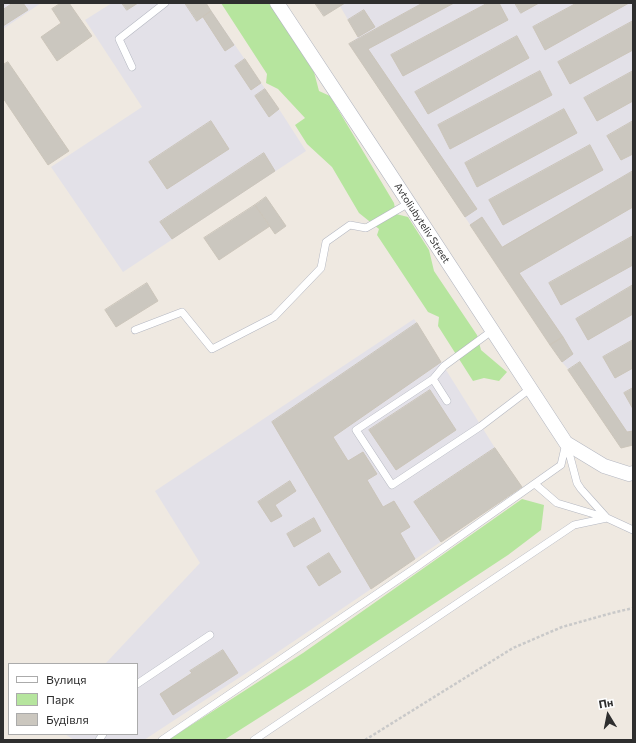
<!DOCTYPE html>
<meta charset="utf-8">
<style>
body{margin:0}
#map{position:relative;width:636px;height:743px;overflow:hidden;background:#efe9e1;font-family:Commissioner,sans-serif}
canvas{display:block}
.frame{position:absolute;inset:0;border:4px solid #2e2e2e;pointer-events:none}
.legend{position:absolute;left:8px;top:663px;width:130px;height:72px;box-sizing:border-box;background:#fff;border:1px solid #ababab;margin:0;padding:5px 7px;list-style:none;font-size:12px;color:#2e2e2e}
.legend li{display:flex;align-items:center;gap:8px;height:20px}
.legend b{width:20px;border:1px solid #ababab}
.north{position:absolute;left:588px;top:695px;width:40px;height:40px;-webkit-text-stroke:3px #fff;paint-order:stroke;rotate:350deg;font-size:11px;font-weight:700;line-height:16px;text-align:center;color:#2e2e2e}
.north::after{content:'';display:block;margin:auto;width:14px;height:18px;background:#2e2e2e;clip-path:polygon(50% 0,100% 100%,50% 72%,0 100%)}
</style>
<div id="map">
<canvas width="636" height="743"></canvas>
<div class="frame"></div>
<ul class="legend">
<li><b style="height:5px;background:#fff"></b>Вулиця</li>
<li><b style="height:11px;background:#b6e59e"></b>Парк</li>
<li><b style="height:11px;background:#cbc7bf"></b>Будівля</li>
</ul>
<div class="north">Пн</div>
</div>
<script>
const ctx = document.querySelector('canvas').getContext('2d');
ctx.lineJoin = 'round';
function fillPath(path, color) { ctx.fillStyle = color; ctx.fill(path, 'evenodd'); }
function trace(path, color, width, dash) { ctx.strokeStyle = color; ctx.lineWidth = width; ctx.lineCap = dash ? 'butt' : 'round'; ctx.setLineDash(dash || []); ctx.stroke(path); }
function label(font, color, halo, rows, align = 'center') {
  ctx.font = font + ' Commissioner,sans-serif'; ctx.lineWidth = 3; ctx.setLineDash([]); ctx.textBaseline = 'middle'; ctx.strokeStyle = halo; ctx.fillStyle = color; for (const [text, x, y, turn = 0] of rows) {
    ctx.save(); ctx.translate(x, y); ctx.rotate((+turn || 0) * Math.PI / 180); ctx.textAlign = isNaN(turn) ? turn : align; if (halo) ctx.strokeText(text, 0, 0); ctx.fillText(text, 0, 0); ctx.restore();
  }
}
const industrial = new Path2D(`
 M3 3H41L3 29Z
 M112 3H122L127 10 138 3H206L279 109 306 151 123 272 51 167 142 107 85 20Z
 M315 3H633V445L562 362 349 44 358 37 340 6 324 16Z
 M414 319 495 448 522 487 263 662 144 740H74L65 734H137V664H105L200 563 155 491Z`);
const green = new Path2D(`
 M221 3H269L314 72 319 91 330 96 394 203 396 214 408 217 429 250 434 271 477 335 481 350 507 372 499 381 484 378 473 381 438 326 439 317 428 312 377 235 379 229 359 213 332 167 307 144 295 125 305 118 278 89 266 83 267 74Z
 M522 499 544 505 541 530 508 555 309 686 224 740H168L303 653Z`);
const building = new Path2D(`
 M13 3H23L28 10 3 26V10Z
 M61 3H69L92 36 57 61 41 37 61 23 52 9Z
 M122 3H138L127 10Z
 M185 3H206L211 11 197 21Z
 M315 3H345L324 16Z
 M423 3H454L368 49 477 209 465 217 349 44Z
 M488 3H499L508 20 403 76 391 55Z
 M515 3H539L521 13Z
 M577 3H629L545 50 533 27Z
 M364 10 375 27 358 37 348 20Z
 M211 11 234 45 225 51 203 17Z
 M633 21V50L570 84 558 62Z
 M517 36 529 58 428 114 415 92Z
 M245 59 261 83 251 90 235 66Z
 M8 62 69 151 48 165 3 98V65Z
 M540 71 552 95 450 149 438 125Z
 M633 71V101L597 121 584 98Z
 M265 89 279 109 269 117 255 96Z
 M564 109 577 133 477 187 465 163Z
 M211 121 229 149 167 189 149 162Z
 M633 121V154L621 160 607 136Z
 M590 145 603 170 503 225 489 200Z
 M264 153 275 171 172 239 160 222Z
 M633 171V207L519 273 563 337 550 345 470 225 482 217 502 247Z
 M266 197 286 226 275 234 255 205Z
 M255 205 270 226 219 260 204 238Z
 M633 236V265L561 305 549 283Z
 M147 283 158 301 116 327 105 310Z
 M633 285V314L588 340 576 319Z
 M417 323 441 362 333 437 348 461 363 452 377 474 367 480 383 507 394 501 410 527 400 533 415 559 371 589 272 422Z
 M563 337 573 354 562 362 550 345Z
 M633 340V368L615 378 603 357Z
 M580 362 627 432 633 431V445L621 448 568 370Z
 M633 388V409L624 393Z
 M430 390 456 430 396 470 369 430Z
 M495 448 522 487 441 542 414 502Z
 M290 481 296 491 275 505 282 516 271 522 258 502Z
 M314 518 321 531 294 547 287 534Z
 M329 553 341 572 319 586 307 567Z
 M223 650 238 673 173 715 160 694 192 673 190 671Z`);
const path = new Path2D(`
 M365 740 513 648 562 627 612 613 633 608`);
const lane = new Path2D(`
 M132 67 119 39 165 3
 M135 330 182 312 212 349 274 317 321 268 326 242 350 225 366 228 409 203
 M493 330 444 366 433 379 356 430 392 485 481 426 531 388
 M433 379 447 401
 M567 445 577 483 581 489 607 518 633 530
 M137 684 210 635
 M99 740 103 734
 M162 740 415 568 561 465 566 443
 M254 740 574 525 607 518 557 503 535 484`);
const street = new Path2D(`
 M277 3 386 168 566 443 604 466 629 474 633 473`);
const streetNames = [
 ["Avtoliubyteliv Street",422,223,57]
];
fillPath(industrial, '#e3e1e8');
fillPath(green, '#b6e59e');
fillPath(building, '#cbc7bf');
trace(building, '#cbc5ba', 1);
trace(lane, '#b4b7c1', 8);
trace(street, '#b4b7c1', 15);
trace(path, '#c9c9c9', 2.5, [3, 2]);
trace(lane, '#fff', 7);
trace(street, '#fff', 14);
label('10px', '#2e2e2e', '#fff', streetNames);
</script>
